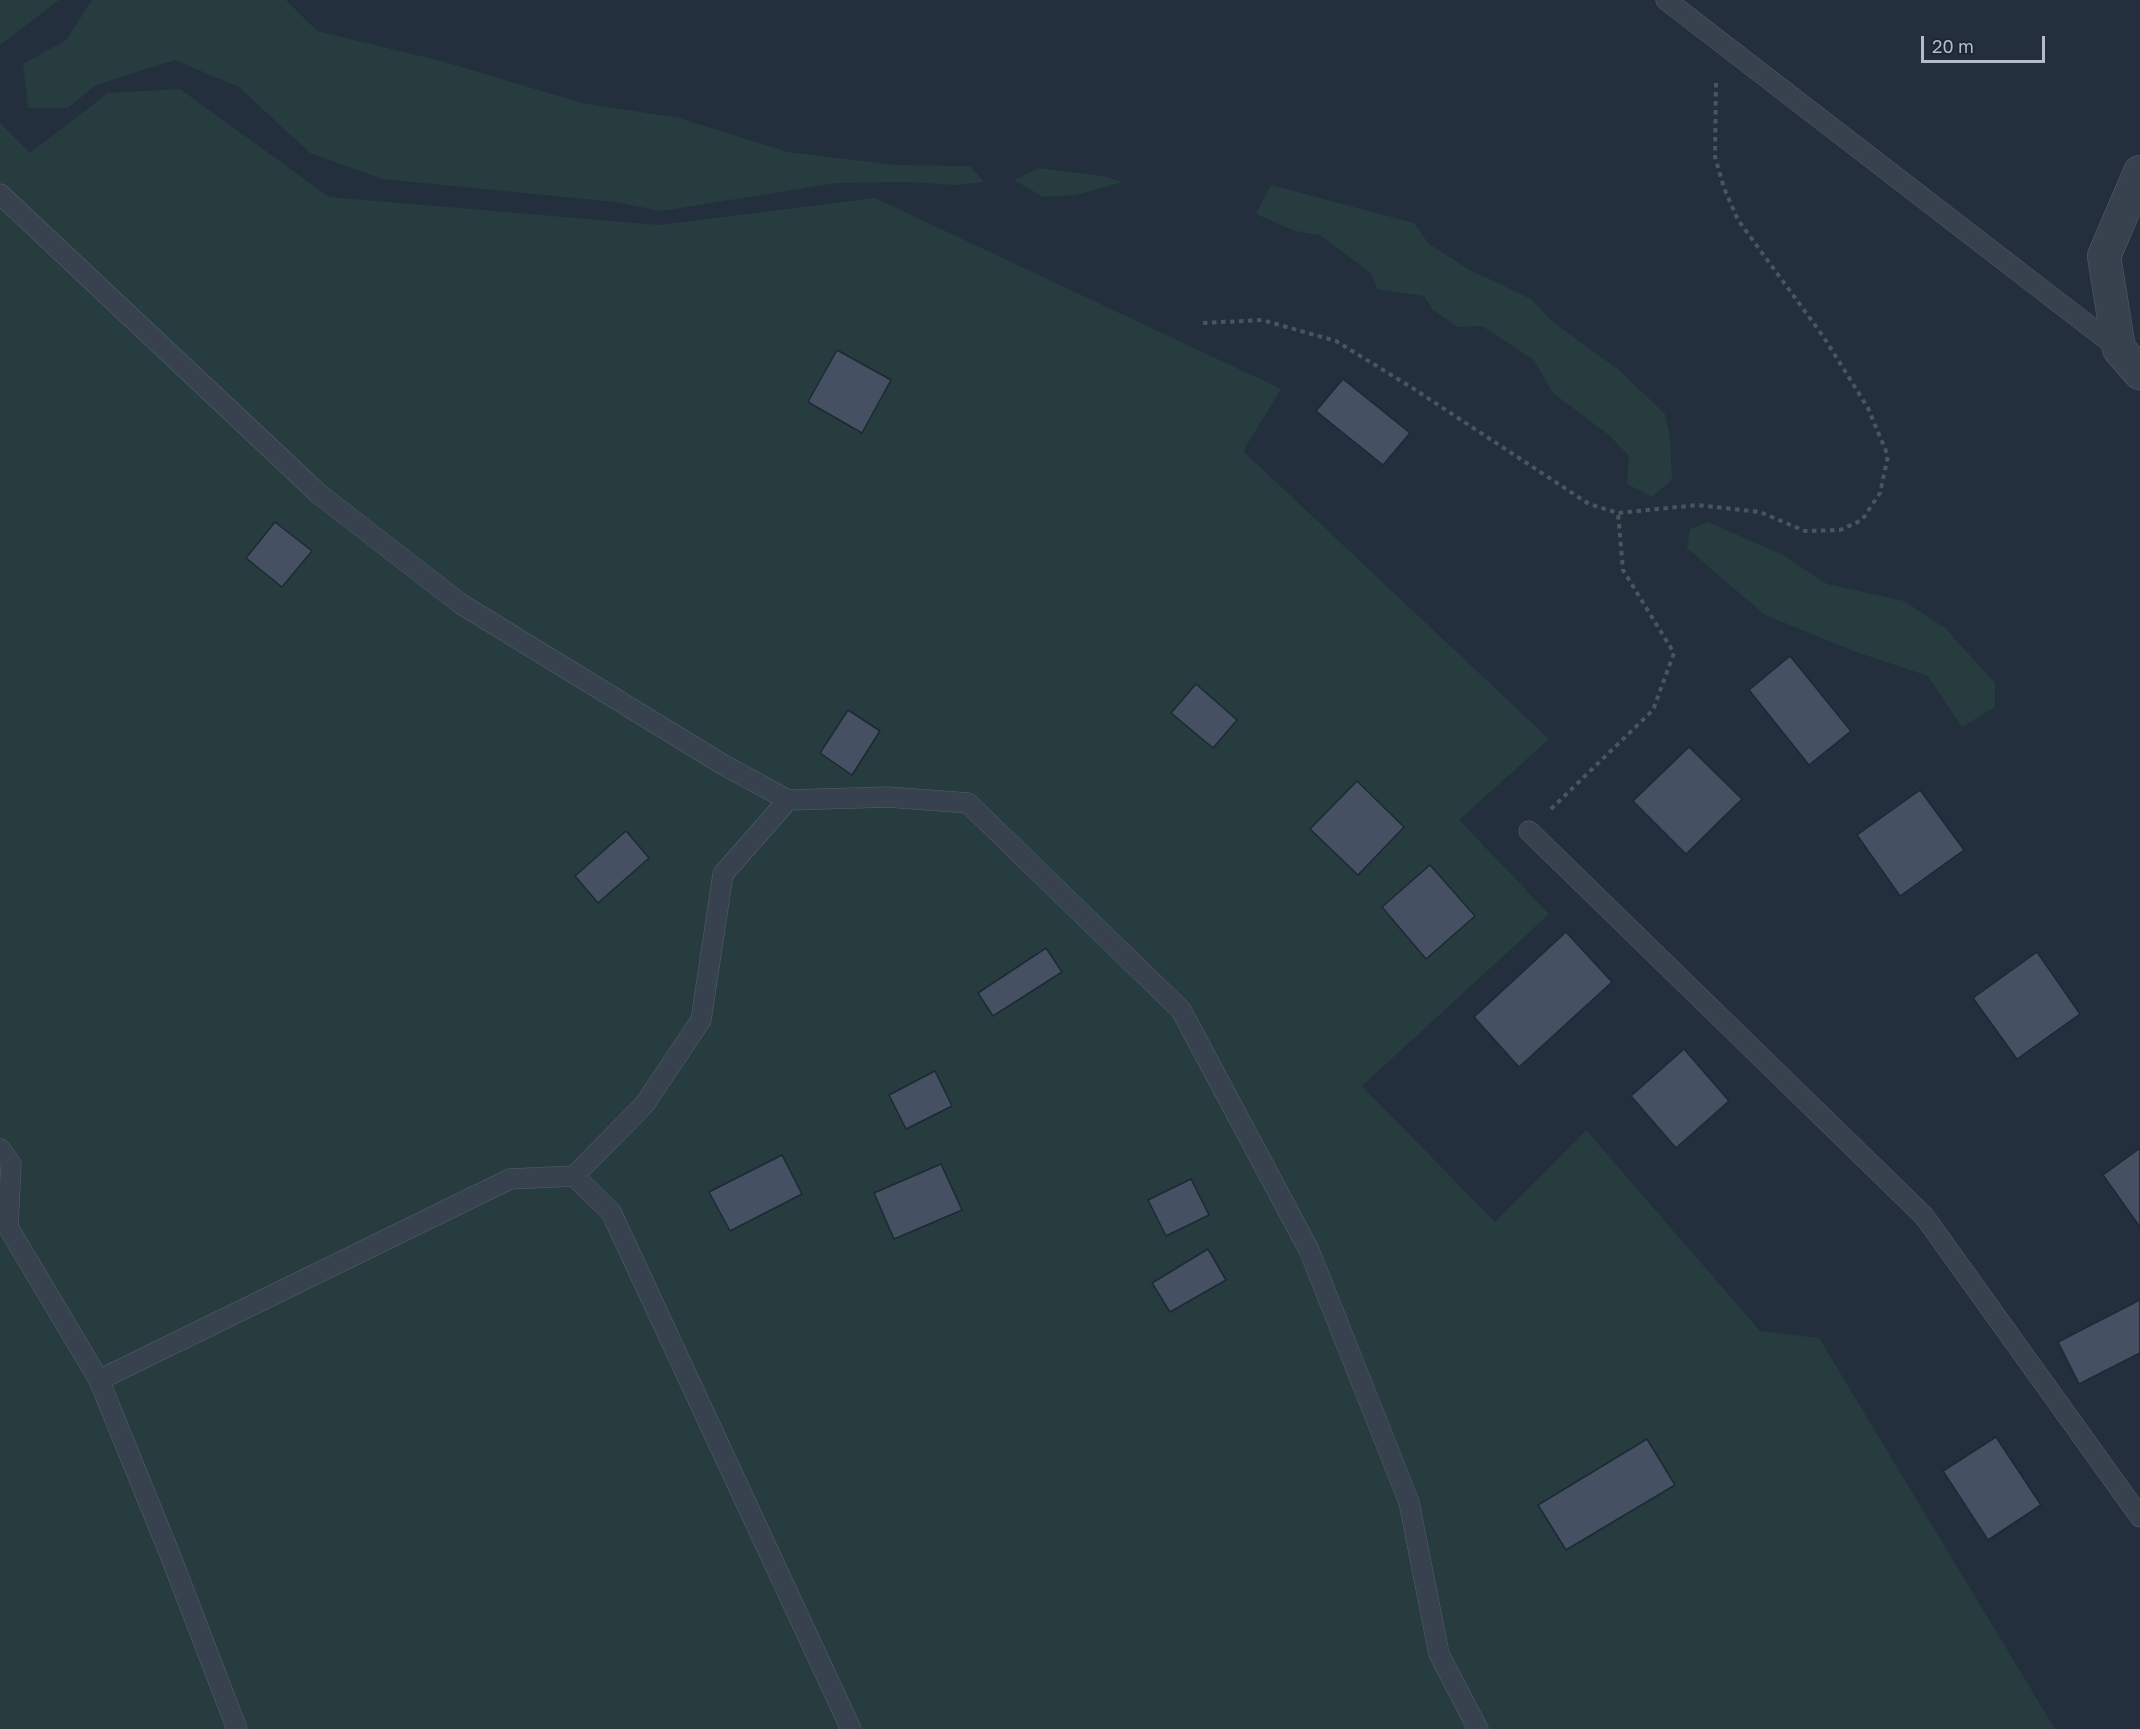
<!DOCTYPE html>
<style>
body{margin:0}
#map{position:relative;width:2140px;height:1729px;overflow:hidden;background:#242f3e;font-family:"Golos Text",sans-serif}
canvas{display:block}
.scale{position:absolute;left:1921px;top:36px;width:124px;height:27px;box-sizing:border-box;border:3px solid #b4bcc9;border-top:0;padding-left:8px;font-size:18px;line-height:21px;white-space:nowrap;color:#b4bcc9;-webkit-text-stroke:4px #1d2633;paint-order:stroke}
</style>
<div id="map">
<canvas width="2140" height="1729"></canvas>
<div class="scale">20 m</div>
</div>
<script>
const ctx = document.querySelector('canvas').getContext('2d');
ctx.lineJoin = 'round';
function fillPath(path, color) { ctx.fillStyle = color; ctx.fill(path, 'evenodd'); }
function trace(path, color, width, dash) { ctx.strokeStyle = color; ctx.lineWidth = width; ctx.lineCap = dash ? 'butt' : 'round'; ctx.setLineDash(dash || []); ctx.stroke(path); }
const green = new Path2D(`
 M0 0H59L0 45Z
 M92 0H286L317 31 441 61 582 103 679 118 788 152 896 165 970 166 984 182 956 185 907 182 837 183 661 211 615 202 382 179 310 153 239 87 175 60 96 85 68 108H28L23 64 66 40Z
 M180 89 329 197 659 225 875 198 1281 389 1243 451 1549 739 1459 820 1549 914 1362 1086 1495 1222 1586 1130 1760 1331 1819 1338 2055 1729H0V123L30 153 108 93Z
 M1039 168 1103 176 1123 182 1076 195 1043 197 1014 180Z
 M1271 185 1414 223 1429 244 1468 269 1531 299 1554 323 1619 370 1665 414 1670 438 1672 480 1652 497 1627 484 1629 456 1609 435 1553 393 1534 360 1482 326 1457 327 1432 309 1424 296 1377 289 1371 273 1320 235 1295 231 1256 214Z
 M1708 522 1781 554 1827 584 1904 601 1945 628 1995 683V707L1962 727 1928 676 1859 653 1765 615 1687 548 1690 529Z`);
const building = new Path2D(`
 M837 350 891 380 862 433 808 402Z
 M1343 379 1410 433 1383 465 1316 411Z
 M275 522 312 551 282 587 246 558Z
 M1790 656 1851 731 1809 765 1749 690Z
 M1196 684 1237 720 1213 748 1171 713Z
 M848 710 880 731 852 775 820 753Z
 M1689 747 1742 799 1686 854 1633 801Z
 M1357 781 1404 827 1358 875 1310 829Z
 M1920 790 1964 850 1900 896 1857 835Z
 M626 831 649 858 598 903 575 876Z
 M1430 865 1475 916 1426 959 1382 907Z
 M1566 932 1612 982 1519 1067 1474 1017Z
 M1046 948 1062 972 993 1016 978 993Z
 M2037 952 2080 1014 2017 1059 1973 998Z
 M1684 1049 1729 1101 1676 1148 1631 1096Z
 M935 1071 952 1106 906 1129 889 1095Z
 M2140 1148V1227L2103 1175Z
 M782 1155 802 1194 730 1231 709 1192Z
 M941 1164 962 1210 894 1239 874 1193Z
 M1191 1179 1209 1215 1166 1236 1148 1200Z
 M1208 1249 1226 1280 1170 1312 1152 1283Z
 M2140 1300V1353L2079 1384 2058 1342Z
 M1996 1437 2041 1505 1988 1540 1943 1471Z
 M1647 1439 1675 1485 1566 1550 1538 1505Z`);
const path = new Path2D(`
 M1203 323 1262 320 1336 341 1414 389 1589 504 1618 513 1698 505 1760 512 1805 531 1840 530 1862 520 1880 493 1888 456 1868 408 1823 336 1738 220 1724 188 1715 157 1716 80
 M1551 809 1653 710 1674 653 1623 570 1618 513`);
const service = new Path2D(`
 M1666 0 2119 349
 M0 194 319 494 461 604 722 764 788 800 888 797 968 803 1181 1010 1309 1250 1409 1502 1439 1654 1478 1729
 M1529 831 1924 1216 2140 1517
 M0 1149 11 1164 8 1227 99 1380 171 1557 237 1729
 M574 1176 644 1105 701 1020 723 874 788 800
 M99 1380 510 1179 574 1176 611 1212 851 1729`);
const minor = new Path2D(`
 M2140 172 2104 256 2119 349 2140 373`);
fillPath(green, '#263c3f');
fillPath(building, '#455162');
trace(building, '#1f2835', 1.5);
trace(service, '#565f6c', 21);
trace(minor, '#565f6c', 34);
trace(path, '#44595c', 4, [4.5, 4.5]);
trace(service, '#38414e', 20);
trace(minor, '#38414e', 33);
</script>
